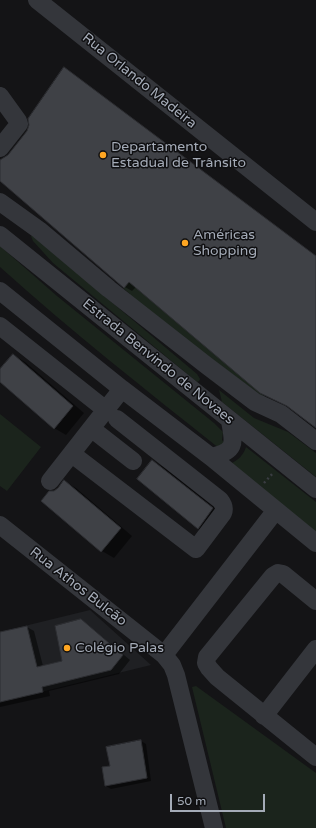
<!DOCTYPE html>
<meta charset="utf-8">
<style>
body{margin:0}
#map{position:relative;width:316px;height:828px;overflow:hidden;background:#141416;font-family:"Varela Round",sans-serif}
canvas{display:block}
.scale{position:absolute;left:170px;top:794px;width:95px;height:18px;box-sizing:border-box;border:2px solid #a4abb7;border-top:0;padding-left:5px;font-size:12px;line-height:14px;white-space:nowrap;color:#a4abb7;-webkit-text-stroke:3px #0f0f11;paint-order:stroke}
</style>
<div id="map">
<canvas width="316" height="828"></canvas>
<div class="scale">50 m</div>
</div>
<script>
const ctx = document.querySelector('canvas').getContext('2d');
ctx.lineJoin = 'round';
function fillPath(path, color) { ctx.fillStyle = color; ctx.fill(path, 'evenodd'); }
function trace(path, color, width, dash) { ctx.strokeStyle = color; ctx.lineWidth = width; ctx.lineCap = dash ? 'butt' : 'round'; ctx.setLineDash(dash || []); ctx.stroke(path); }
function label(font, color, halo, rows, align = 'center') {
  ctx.font = font + ' "Varela Round",sans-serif'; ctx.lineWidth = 3; ctx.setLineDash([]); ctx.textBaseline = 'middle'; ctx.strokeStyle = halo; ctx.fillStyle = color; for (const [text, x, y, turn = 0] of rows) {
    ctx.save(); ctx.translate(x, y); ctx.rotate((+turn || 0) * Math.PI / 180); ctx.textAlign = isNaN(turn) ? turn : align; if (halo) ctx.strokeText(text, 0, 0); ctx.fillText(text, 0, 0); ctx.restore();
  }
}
const built = new Path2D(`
 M90 610 151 665 0 702V632Z`);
const green = new Path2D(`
 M31 236H33L197 374 200 379 199 381 197 382 53 263 33 241Z
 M0 246 57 296 214 423 223 432 222 440 227 446 220 449C146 390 71 331 0 267Z
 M129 282 282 411 128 297 130 294 123 288Z
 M219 390 254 418 288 432 316 453V477L222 402Z
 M0 414 41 447 7 491 0 486Z
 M246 447 316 502V533L230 464C238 460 243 456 246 447Z
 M196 686 316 773V828H226L192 687Z`);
const shadow = new Path2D(`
 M65 68 316 256V426L136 287 132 291 125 287 0 180V162L9 155 28 131Z
 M13 355 25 362 84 413 66 435 54 428 0 381V370Z
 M153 461 165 468 225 516 210 535 198 528Z
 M64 481 76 488 132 536 114 558 102 551 55 492Z
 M80 620 88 625 130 660 119 674 49 691 50 696 0 707V633L27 627 34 631 43 666 63 662Z
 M141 741 146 744 151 781 111 789 106 786 103 768 111 766Z`);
const building = new Path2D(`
 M64 67 316 256V428L287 406 260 393 129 282 124 288 0 181V160L8 155 27 131 29 125 28 119Z
 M13 354 73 406 54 429 0 382V369Z
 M152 460 213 508 198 529 137 479Z
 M64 480 121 528 101 552 41 501 49 491H54L58 488Z
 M81 619 123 655 111 670 42 687 43 692 0 702V632L27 626 37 667 62 661 55 626Z
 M141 740 147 778 105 786 102 767 110 766 106 747Z`);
const path = new Path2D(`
 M264 483 273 473`);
const minor = new Path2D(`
 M37 0 316 222
 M0 96 18 121 19 124 0 148
 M0 202 39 230 109 289 206 365 255 402 281 414 316 441
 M0 235 316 489
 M0 291 122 389 211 457 316 543
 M0 326 106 410
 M92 429 133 461
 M72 454 196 549 223 513C225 508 224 505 220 500L117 419
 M211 457C237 451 234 443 230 421
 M50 481 122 389
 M0 525 164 655 172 665 176 675 214 828
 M316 601 283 574 278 573 273 576 207 657 206 663 209 668 217 677 316 757
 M164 655 276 510
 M264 716 316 649`);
const markers = [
 [103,155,4,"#ffa622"],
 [185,243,4,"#ffa622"],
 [67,648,4,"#ffa622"]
];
const streetNames = [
 ["Rua Orlando Madeira",139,81,39],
 ["Estrada Benvindo de Novaes",158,362,39],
 ["Rua Athos Bulcão",78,587,38]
];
const poiNames = [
 ["Departamento",111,147],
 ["Estadual de Trânsito",111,163],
 ["Américas",193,235],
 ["Shopping",193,251],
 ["Colégio Palas",75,648]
];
fillPath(built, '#1f2023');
fillPath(green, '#1b241c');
fillPath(shadow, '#0007');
fillPath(building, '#3f4146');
trace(building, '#2d2e32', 1);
trace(path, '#3a3d42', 2.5, [2, 3]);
trace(minor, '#34363b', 18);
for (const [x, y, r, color] of markers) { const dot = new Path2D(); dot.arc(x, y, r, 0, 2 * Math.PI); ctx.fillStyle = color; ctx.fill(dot); trace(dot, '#0f0f11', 1.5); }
label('14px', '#a4abb7', '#0f0f11', streetNames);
label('14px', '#a4abb7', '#0f0f11', poiNames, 'left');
</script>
